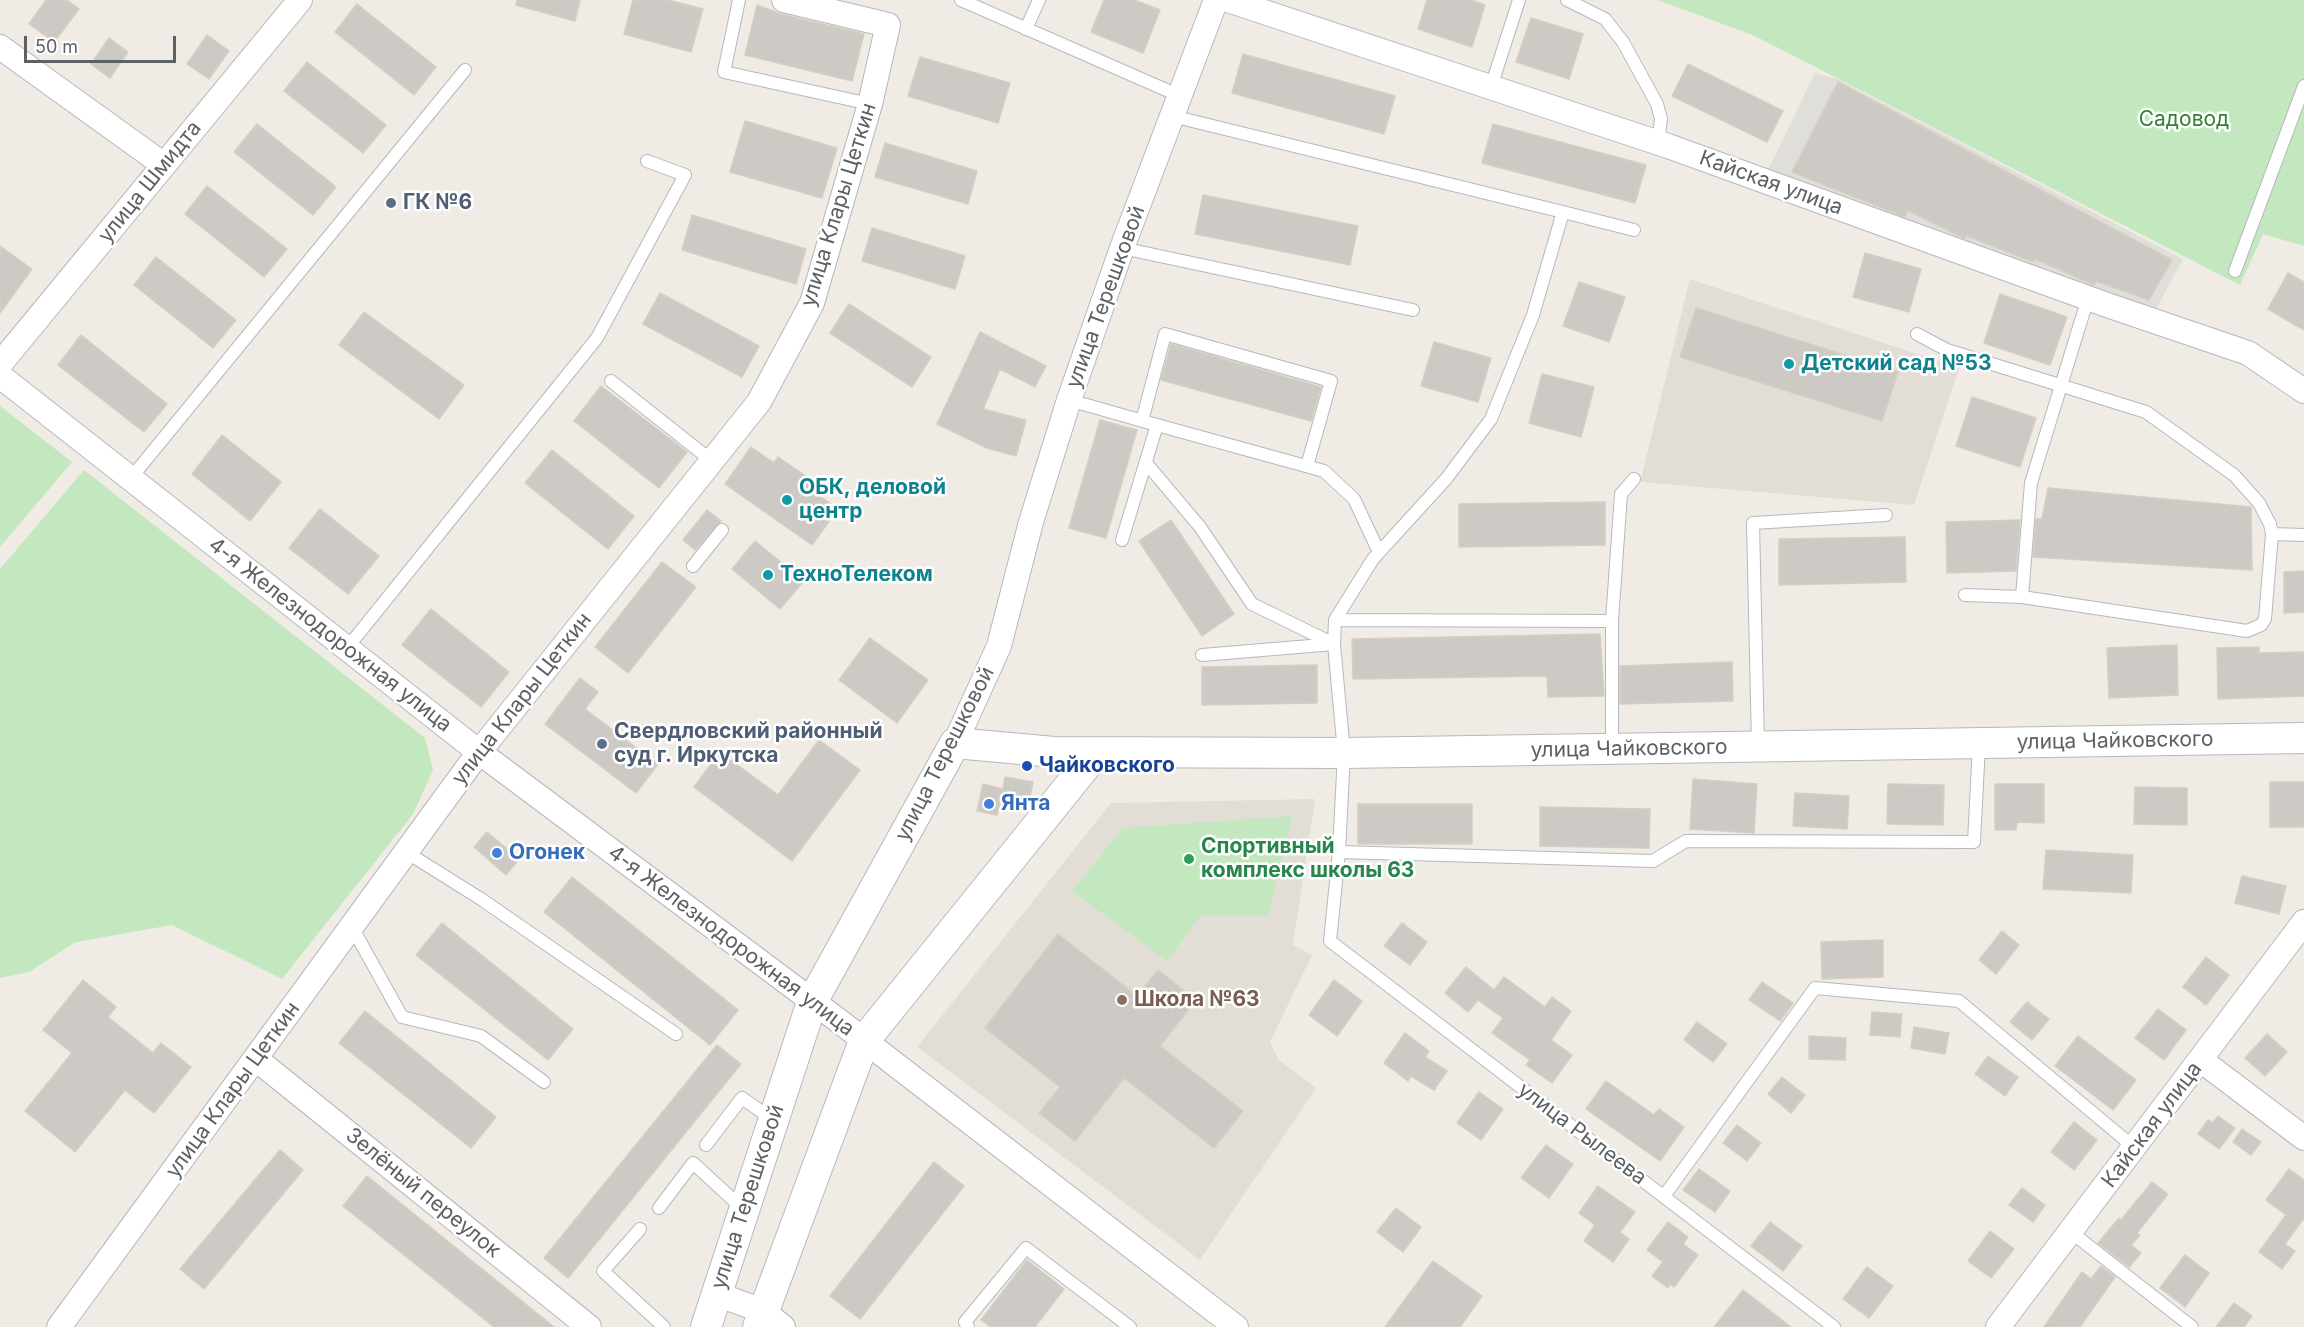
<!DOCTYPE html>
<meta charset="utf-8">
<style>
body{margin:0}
#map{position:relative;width:2304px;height:1327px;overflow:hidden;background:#f0ece5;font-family:Inter,sans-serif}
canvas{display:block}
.scale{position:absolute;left:24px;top:36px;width:152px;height:27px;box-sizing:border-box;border:3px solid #5c6166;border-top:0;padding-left:8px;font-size:18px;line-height:21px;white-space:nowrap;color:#5c6166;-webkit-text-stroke:4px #fff;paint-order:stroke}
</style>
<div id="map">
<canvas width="2304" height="1327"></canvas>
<div class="scale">50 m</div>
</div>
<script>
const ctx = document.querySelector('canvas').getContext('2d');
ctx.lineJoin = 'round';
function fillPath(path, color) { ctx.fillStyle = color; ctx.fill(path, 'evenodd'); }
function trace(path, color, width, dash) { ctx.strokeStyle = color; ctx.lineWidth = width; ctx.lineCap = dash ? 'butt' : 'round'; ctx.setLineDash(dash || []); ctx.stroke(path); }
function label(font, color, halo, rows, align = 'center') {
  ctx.font = font + ' Inter,sans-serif'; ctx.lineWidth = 5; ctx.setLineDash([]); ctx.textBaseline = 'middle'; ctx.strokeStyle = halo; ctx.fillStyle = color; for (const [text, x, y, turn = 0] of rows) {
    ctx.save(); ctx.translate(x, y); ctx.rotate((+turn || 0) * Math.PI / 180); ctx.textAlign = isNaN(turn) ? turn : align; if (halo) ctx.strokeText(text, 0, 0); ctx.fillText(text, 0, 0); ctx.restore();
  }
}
const industrial = new Path2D(`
 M1815 73 1837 79 2183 259 2154 313 1768 170Z`);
const education = new Path2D(`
 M1690 279 1959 368 1914 505 1640 482Z
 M1315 799 1293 945 1312 955 1270 1042 1279 1060 1316 1088 1200 1260 917 1047 1111 803Z`);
const green = new Path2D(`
 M1658 0H2304V246L2263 234 2240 285 1755 36Z
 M0 406 72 462 0 547Z
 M84 470 425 738 433 770 413 814 282 979 172 925 76 942 29 972 0 978V569Z
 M1292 816 1268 916H1200L1167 961 1072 891 1123 828Z`);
const building = new Path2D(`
 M46 0H67L79 9 54 42 29 24Z
 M517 0H580L575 21 516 5Z
 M633 0H668L703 9 691 52 624 34Z
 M1104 0H1134L1160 10 1143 53 1091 32Z
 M1427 0H1471L1485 5 1472 47 1418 29Z
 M357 4 436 67 414 95 335 32Z
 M757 5 781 14 864 34 852 81 745 55Z
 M1531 18 1583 34 1569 79 1516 62Z
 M207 35 229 51 209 79 187 64Z
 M109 38 128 52 110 78 91 64Z
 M1243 54 1395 96 1384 134 1232 93Z
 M920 57 1010 83 998 123 908 96Z
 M307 62 386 125 363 153 284 91Z
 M1688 64 1783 111 1767 142 1672 96Z
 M1838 82 2172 260 2149 300 2096 281 2094 285 2035 259 2033 262 1967 236 1964 238 1907 210 1905 217 1792 172Z
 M745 121 837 148 822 198 730 172Z
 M257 124 336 187 313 215 234 152Z
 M1493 124 1646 165 1635 203 1482 163Z
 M885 143 977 171 968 204 875 177Z
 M207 186 287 249 264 277 185 214Z
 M1203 195 1358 226 1350 265 1195 234Z
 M692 215 806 249 796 284 682 250Z
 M872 228 965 256 955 289 862 261Z
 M0 246 32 269 0 313Z
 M1865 253 1921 269 1909 312 1853 297Z
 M156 257 236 320 213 348 134 285Z
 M2288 273 2304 282V330L2268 309Z
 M1579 282 1625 297 1609 342 1563 326Z
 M660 293 759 346 742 377 643 324Z
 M2000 294 2067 317 2050 365 1984 343Z
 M849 304 931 357 912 387 830 333Z
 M1696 308 1898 372 1882 421 1680 357Z
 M364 312 464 385 439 419 339 345Z
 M980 332 1046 366 1035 387 1000 369 983 409 1026 420 1016 456 987 448 937 424Z
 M81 335 167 404 144 432 58 365Z
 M1434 342 1491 358 1478 402 1421 386Z
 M1171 344 1321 387 1311 421 1161 380Z
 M1542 374 1594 387 1581 437 1529 423Z
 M601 386 687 452 659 488 574 421Z
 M1972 397 2036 418 2020 467 1956 446Z
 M1100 420 1137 430 1106 538 1069 528Z
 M222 435 281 482 250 521 192 474Z
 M751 447 774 463 778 457 819 485 814 492 838 509 812 545 725 484Z
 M552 450 634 516 608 549 525 483Z
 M2048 488 2251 507 2252 570 2033 557 2036 519H2042Z
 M1605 502V545L1459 547V504Z
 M320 509 379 556 348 594 289 548Z
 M707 510 721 521 695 550 683 540Z
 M1171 520 1234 614 1202 636 1139 541Z
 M2020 520 2016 571 1947 573 1946 522Z
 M1905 537 1906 582 1779 585V539Z
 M755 541 804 581 780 609 732 569Z
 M662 562 696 587 628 673 595 647Z
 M2304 571V612L2284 613V572Z
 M431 609 509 672 481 707 402 645Z
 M1600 634 1604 696 1548 697 1547 676 1353 679 1352 639Z
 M870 638 928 680 897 723 839 680Z
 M2177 645 2178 695 2109 698 2107 648Z
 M2259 647V653L2304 652V696L2218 699 2217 648Z
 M1732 662 1733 701 1620 704V666Z
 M1317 665V703L1202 705V667Z
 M580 678 598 692 585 709 658 764 636 793 545 724Z
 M819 740 860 770 792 861 694 787 720 752 778 795Z
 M1005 777 1033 782 1029 801 1002 795 997 815 977 811 983 784 1003 789Z
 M1693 779 1757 784 1754 833 1690 829Z
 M2270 782H2304V827H2270Z
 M1888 784 1944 785 1943 825 1887 824Z
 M1995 784H2044V823L2017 822 2016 830H1995Z
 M2135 787 2187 788V825L2134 824Z
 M1795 793 1849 796 1847 829 1793 826Z
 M1358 804H1472V844H1358Z
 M1540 807 1650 809 1649 848 1540 846Z
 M487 832 519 859 506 875 474 847Z
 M2046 850 2133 855 2131 893 2043 889Z
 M2242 876 2286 886 2279 914 2235 903Z
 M572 877 738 1010 710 1045 544 912Z
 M442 923 573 1029 548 1060 416 955Z
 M1402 923 1427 942 1410 965 1384 946Z
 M2002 931 2019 945 1996 974 1979 960Z
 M1058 934 1137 996 1158 970 1196 1000 1160 1046 1243 1111 1214 1148 1124 1078 1075 1141 1039 1113 1060 1087 985 1028Z
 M1883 940V977L1822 979 1821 942Z
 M2206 957 2229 975 2206 1005 2183 987Z
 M1466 967 1494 990 1504 977 1545 1007 1552 997 1571 1011 1551 1040 1572 1055 1552 1083 1526 1065 1530 1060 1492 1033 1503 1018 1478 1000 1468 1012 1445 993Z
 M83 980 116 1007 108 1017 153 1053 161 1043 191 1067 154 1113 125 1090 75 1152 25 1111 72 1053 43 1030Z
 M1334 980 1362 1001 1337 1036 1309 1015Z
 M1762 982 1793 1003 1780 1021 1749 1000Z
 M2027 1002 2049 1019 2032 1040 2010 1022Z
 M2158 1009 2186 1030 2164 1060 2135 1038Z
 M365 1011 496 1117 471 1148 339 1043Z
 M1872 1012 1902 1014 1900 1037 1870 1035Z
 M1697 1022 1727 1044 1713 1062 1684 1040Z
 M1914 1027 1949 1033 1945 1054 1911 1048Z
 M1405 1033 1429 1051 1425 1057 1447 1071 1434 1090 1411 1076 1408 1081 1384 1063Z
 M2267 1034 2287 1052 2265 1076 2245 1058Z
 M1809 1036 1846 1038 1845 1060 1809 1059Z
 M2078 1036 2136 1080 2113 1110 2055 1066Z
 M717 1045 741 1064 568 1278 544 1258Z
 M1988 1056 2018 1077 2005 1096 1975 1074Z
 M1782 1077 1805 1095 1791 1113 1768 1094Z
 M1606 1081 1654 1115 1659 1109 1684 1127 1660 1161 1586 1109Z
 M1479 1092 1503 1109 1481 1140 1457 1123Z
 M2218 1116 2235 1128 2219 1149 2198 1134 2208 1120 2213 1123Z
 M2074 1122 2097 1140 2074 1170 2051 1152Z
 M1737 1125 1761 1143 1747 1161 1723 1143Z
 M2242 1129 2261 1142 2251 1155 2233 1142Z
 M1546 1145 1573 1164 1549 1198 1521 1178Z
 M280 1150 303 1170 204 1289 180 1269Z
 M934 1162 964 1186 860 1319 830 1296Z
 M1699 1169 1730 1191 1715 1212 1683 1190Z
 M2289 1169 2304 1180V1218L2285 1244 2295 1251 2282 1269 2259 1252 2286 1215 2266 1200Z
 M367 1176 554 1327H494L343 1206Z
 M2152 1182 2168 1194 2137 1233 2140 1235 2131 1245 2141 1253 2129 1267 2098 1243 2119 1218 2121 1220Z
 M1598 1186 1635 1212 1620 1232 1629 1239 1613 1262 1584 1241 1595 1225 1579 1213Z
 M2022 1188 2045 1205 2033 1222 2009 1205Z
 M1396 1208 1421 1227 1403 1252 1377 1232Z
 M1668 1222 1688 1237 1683 1244 1698 1255 1674 1287 1670 1284 1668 1288 1652 1276 1663 1262 1647 1250Z
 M1770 1222 1802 1246 1783 1271 1751 1246Z
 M1990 1231 2014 1249 1991 1278 1968 1261Z
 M2185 1255 2209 1273 2185 1307 2160 1288Z
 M1027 1260 1064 1289 1035 1327H991L981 1320Z
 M1433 1261 1482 1296 1460 1327H1385Z
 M2101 1266 2115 1277 2080 1327H2044L2082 1272 2091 1279Z
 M1867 1267 1893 1286 1869 1318 1843 1299Z
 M1743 1290 1791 1327H1714Z
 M2234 1303 2252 1316 2244 1327H2216Z`);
const service = new Path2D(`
 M739 0 724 72 870 104
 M961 0 1180 96
 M1567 0 1605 19 1623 42 1657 104 1661 119 1658 143
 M1026 29 1039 0
 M1491 87 1519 0
 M1172 116 1563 212 1533 315 1491 419 1446 479 1373 559 1335 620
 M1563 212 1634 230
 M1122 248 1413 310
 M2235 271 2304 86
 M1917 334 1947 350 2146 412 2234 475 2259 503 2270 524 2272 534
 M611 381 712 461
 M1069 400 1157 425 1122 540
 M1142 421 1165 334 1331 381 1307 466
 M1157 425 1324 471 1354 499 1379 552
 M1147 464 1200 527 1252 604 1334 644 1335 620 1612 621V748
 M131 478 465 70
 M693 566 722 530
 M1965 595 2022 597 2247 631 2261 625 2265 619 2272 534 2304 535
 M2022 597 2031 483 2088 298
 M1612 621 1621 494 1634 479
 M347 648 597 338 685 175 647 161
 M1202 655 1334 644 1344 753 1339 852 1330 941 1834 1327
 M1758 745 1753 523 1886 515
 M406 852 481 899 676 1034
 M1339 852 1653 861 1686 841 1974 842 1979 744
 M352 927 402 1017 481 1036 544 1082
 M706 1145 742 1098 772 1119
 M1664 1196 1815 988 1959 1001 2135 1148
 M659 1208 693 1163 743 1209
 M640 1229 603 1271 664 1327
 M2071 1232 2192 1327
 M968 1327 965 1322 1026 1248 1130 1327`);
const minor = new Path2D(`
 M1228 0 1668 146 2107 305 2248 353 2304 391
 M0 47 164 165
 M0 364 300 0
 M0 376 479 752 839 1021 1236 1327
 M955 743 999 646 1031 522 1069 400 1122 248 1216 0
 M256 1059 589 1327
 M2202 1061 2304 1138
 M716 1294 763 1311 783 1327
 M59 1327 479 752 759 402 812 303 870 104 888 25 784 0
 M1998 1327 2304 922`);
const tertiary = new Path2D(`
 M706 1327 812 1002 955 743 1054 752 1344 753 2304 738
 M758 1327 864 1041 1096 753`);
const markers = [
 [391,203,6,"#5c6f8a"],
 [1789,364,6,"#0f9aa8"],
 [787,500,6,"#0f9aa8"],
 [768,575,6,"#0f9aa8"],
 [602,744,6,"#5c6f8a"],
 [1027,766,6,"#1a4fb4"],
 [989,804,6,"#3f7fe0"],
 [497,853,6,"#3f7fe0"],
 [1189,859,6,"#2e9e5b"],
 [1122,1000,6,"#8d6e63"]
];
const parkNames = [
 ["Садовод",2184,120]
];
const streetNames = [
 ["улица Шмидта",150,182,-51],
 ["Кайская улица",1771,183,20],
 ["улица Клары Цеткин",839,205,-73],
 ["улица Терешковой",1106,297,-70],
 ["4-я Железнодорожная улица",330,635,38],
 ["улица Клары Цеткин",522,699,-52],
 ["улица Чайковского",2115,741,-1],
 ["улица Чайковского",1629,749,-1],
 ["улица Терешковой",945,754,-63],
 ["4-я Железнодорожная улица",731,941,37],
 ["улица Клары Цеткин",233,1090,-54],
 ["Кайская улица",2152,1125,-53],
 ["улица Рылеева",1582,1134,37],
 ["Зелёный переулок",423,1193,39],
 ["улица Терешковой",748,1197,-72]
];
const serviceNames = [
 ["ГК №6",403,203],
 ["Свердловский районный",614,732],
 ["суд г. Иркутска",614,756]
];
const cultureNames = [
 ["Детский сад №53",1801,364],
 ["ОБК, деловой",799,488],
 ["центр",799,512],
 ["ТехноТелеком",780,575]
];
const transitNames = [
 ["Чайковского",1039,766]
];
const shopNames = [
 ["Янта",1001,804],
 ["Огонек",509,853]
];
const leisureNames = [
 ["Спортивный",1201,847],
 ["комплекс школы 63",1201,871]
];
const educationNames = [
 ["Школа №63",1134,1000]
];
fillPath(industrial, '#e0ded9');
fillPath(education, '#e2ded5');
fillPath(green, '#c3e8c0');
fillPath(building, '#cdc9c4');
trace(building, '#d5cec2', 1.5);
trace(service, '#b5b8bc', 14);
trace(minor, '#b5b8bc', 26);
trace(tertiary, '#b5b8bc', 32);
trace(service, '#fff', 12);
trace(minor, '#fff', 24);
trace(tertiary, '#fff', 30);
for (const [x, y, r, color] of markers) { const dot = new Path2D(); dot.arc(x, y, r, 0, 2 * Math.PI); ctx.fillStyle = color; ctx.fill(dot); trace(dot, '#fff', 2); }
label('21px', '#318230', '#fff', parkNames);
label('21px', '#5c6166', '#fff', streetNames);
label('bold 21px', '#4e5e75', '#fff', serviceNames, 'left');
label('bold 21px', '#0d838f', '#fff', cultureNames, 'left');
label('bold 21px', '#164399', '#fff', transitNames, 'left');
label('bold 21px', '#366cbe', '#fff', shopNames, 'left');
label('bold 21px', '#27864d', '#fff', leisureNames, 'left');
label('bold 21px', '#785e54', '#fff', educationNames, 'left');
</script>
